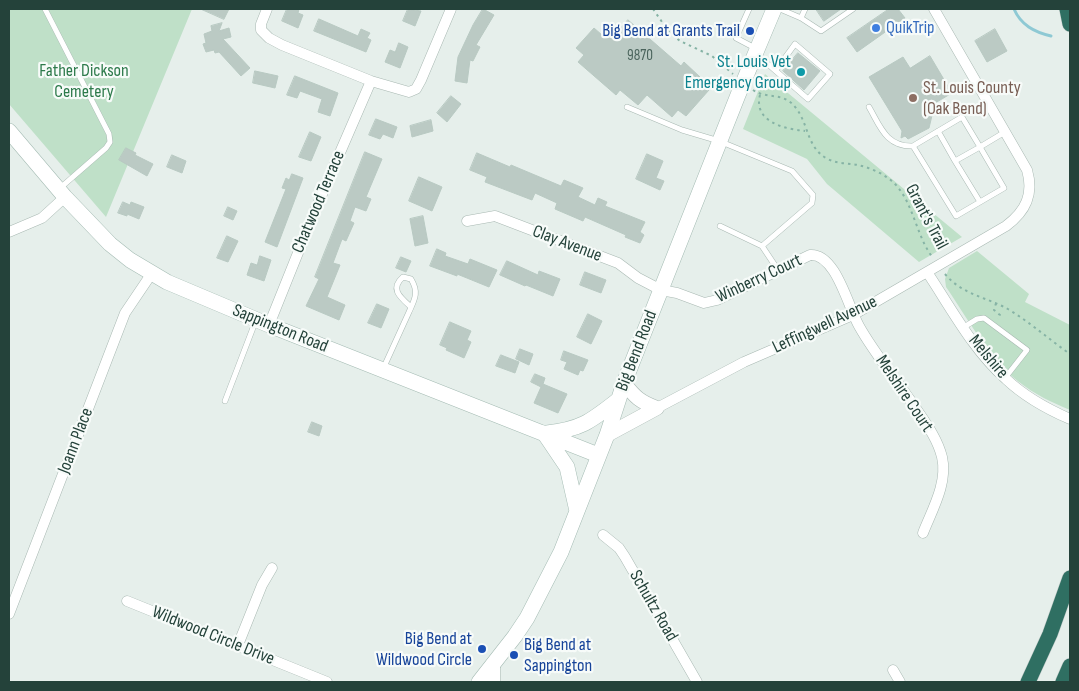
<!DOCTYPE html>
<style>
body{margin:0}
#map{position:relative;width:1079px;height:691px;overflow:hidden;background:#e6efeb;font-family:"Sofia Sans Condensed",sans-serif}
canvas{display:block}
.frame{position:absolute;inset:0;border:10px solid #24423a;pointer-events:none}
</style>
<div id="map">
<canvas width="1079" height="691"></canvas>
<div class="frame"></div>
</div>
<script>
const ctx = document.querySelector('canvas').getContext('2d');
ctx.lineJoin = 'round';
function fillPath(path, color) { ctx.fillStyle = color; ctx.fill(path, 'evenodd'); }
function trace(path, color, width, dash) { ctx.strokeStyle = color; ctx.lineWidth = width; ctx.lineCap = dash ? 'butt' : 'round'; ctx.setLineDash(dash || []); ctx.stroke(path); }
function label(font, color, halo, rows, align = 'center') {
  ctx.font = font + ' "Sofia Sans Condensed",sans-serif'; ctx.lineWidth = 4.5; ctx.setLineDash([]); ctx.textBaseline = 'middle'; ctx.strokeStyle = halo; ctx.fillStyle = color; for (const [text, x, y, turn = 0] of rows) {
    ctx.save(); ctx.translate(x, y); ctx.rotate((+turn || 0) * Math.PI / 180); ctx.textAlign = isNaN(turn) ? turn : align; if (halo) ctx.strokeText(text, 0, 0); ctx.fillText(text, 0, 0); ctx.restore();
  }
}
const green = new Path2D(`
 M9 9H192L106 217 9 104Z
 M765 74 962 237 919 262 827 184 807 159 743 129Z
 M977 251 1029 294 1025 302 1070 325V410C1053 403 1034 394 1019 382 991 361 966 316 946 287L945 279 949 268Z`);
const stream = new Path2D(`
 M1014 9C1021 25 1034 32 1051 36`);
const building = new Path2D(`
 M201 9H229L224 19Z
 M287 9H299L298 13 303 15 298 28 282 21Z
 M408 9 421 11 415 26 403 21Z
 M483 9 494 15 476 45 480 47 473 61 470 60 467 83 455 81 458 57 473 25Z
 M816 9H841L824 21Z
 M889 9H898L905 18 857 52 847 38Z
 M319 19 358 36 361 29 370 33 367 38 371 40 366 52 314 31Z
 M628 20 681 66 684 62 700 77 697 80 709 90 686 116 678 110 672 117 647 95 638 105 620 90 616 95 578 62 584 55 576 48 594 28 602 35 611 25 618 31Z
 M222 23 219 31 229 28 231 37 223 39 250 68 241 76 219 52 215 53 214 50 206 52 203 44 206 43 204 34 212 31 211 26Z
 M995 29 1007 51 987 62 975 41Z
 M399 43 408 47 400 68 385 62 390 50 395 52Z
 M798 53 820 71 804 90 783 71Z
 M930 56 952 93 935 103 929 128 908 139 905 136 901 138 902 131 869 77 903 57 910 68Z
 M255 71 278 76 275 88 253 83Z
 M295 76 338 93 330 116 318 112 322 99 300 91 297 98 287 95Z
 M451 96 461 104 447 122 437 113Z
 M376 119 397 127 393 138 383 134 380 139 369 135Z
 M431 120 433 131 412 137 410 126Z
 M310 132 321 137 311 161 299 157Z
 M126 148 136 153 135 155 153 164 147 176 119 160Z
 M365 152 382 159 366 197 371 199 366 211 355 207 350 221 354 223 346 241 342 239 333 263 340 265 327 297 345 305 339 320 306 306 319 279 315 277Z
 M477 153 510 167 511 165 561 186 564 180 583 188 578 197 595 205 598 198 607 202 605 206 645 222 640 232 644 235 640 243 625 237 626 235 585 217 583 221 555 209 557 203 535 193 532 200 485 182 487 177 470 170Z
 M647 154 663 161 656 178 664 181 660 190 636 179Z
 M172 155 186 161 182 173 167 167Z
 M292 174 303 178 277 247 265 242 286 189 282 188 286 178 289 180Z
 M419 177 442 187 432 211 409 201Z
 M123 202 130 205 131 202 144 207 139 219 127 214V216L118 213Z
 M228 207 237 211 233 220 224 216Z
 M423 216 428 243 415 246 410 219Z
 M227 236 238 241 228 262 217 258Z
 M437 249 446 253 445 256 468 264 470 259 497 270 489 287 457 274V276L430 266Z
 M260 256 271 260 264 281 247 275 251 263 257 265Z
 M401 257 411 261 406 272 396 268Z
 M507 261 538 275 539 271 560 279 553 296 526 285 525 286 500 275Z
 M585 272 606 280 601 293 580 285Z
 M377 304 389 309 381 328 368 323Z
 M588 314 602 321 591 344 577 337Z
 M450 322 471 331 467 340 471 342 464 358 446 350 447 348 440 345Z
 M520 349 533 354 529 365 516 359Z
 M564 351 588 360 583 371 580 370 578 375 564 369 567 362 561 360Z
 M501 355 519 362 515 373 496 366Z
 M535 374 545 378 543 384 567 394 558 413 534 403 541 387 531 382Z
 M312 422 322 426 319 436 308 432Z`);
const path = new Path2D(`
 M653 9 669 32 680 41 712 56 733 74
 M753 90C768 100 783 91 796 108 809 125 807 149 828 159 837 164 848 163 858 165 871 168 885 174 895 184 914 204 916 236 933 258
 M760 95C753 122 785 129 805 131
 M945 274C963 296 989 297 1011 311 1032 324 1050 340 1070 354
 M996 303 994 310 1000 315 998 319`);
const service = new Path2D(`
 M45 9 109 134 110 142 106 148 59 189
 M749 9 736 38 755 48
 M780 9 801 18 821 31 853 9
 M801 18 805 9
 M757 58 769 65 808 99 830 74 795 44 776 70
 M627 107 682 130 719 141 792 171 813 195 812 203 762 246 778 270
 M869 107C880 126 886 147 913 146
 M938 131 955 161
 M980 202 955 161 980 147 1004 188 956 216 913 146 962 117 980 147 1005 132
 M720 226 762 246
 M964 327 977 319 984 318 1027 350 1005 378
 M383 369 409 312C415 299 419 292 411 279L403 277C389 289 401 298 411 307
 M225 401 256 320`);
const minor = new Path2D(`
 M267 9 261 24V30L269 38 282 45 371 81 409 92 416 89 421 80 451 9
 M467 221 495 216 618 263 638 278 661 290 677 293 704 303 717 300 810 255C836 253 848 307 859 326 874 353 895 378 913 404 924 421 937 437 942 457 948 483 932 510 923 533
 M9 232 42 218 65 197
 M927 272C951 308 973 350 1006 379 1025 397 1047 409 1070 419
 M269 325 316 208 371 81
 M657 408 744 362 853 315 1006 226C1026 211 1034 194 1027 170L934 9
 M603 535 619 548 625 557 697 682
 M127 601 327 682
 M9 614 125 313 152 273
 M238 645 262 585 272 568
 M893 670 900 682`);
const tertiary = new Path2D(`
 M624 383C635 397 640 402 657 408
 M607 435 657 408
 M493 682V664`);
const secondary = new Path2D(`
 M9 131 65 197 110 244 130 260 167 282 269 325 598 455
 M544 433 567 467 577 511
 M547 433C582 429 591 421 618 400
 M479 682 515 636 527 618 561 552 607 435 624 383 738 95 774 9`);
const motorway = new Path2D(`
 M1067 9 1070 24
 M1028 682 1050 634 1070 578
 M1063 682 1070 666`);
const markers = [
 [876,28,5,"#3f7fe0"],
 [750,31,5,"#1a4fb4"],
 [801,72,5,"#0f9aa8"],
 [913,98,5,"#8d6e63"],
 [482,649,5,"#1a4fb4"],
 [514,655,5,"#1a4fb4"]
];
const numberNames = [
 ["9870",640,56]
];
const shopNames = [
 ["QuikTrip",886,28]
];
const transitNames = [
 ["Big Bend at Grants Trail",740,31],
 ["Big Bend at",472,639],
 ["Wildwood Circle",472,660],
 ["Big Bend at",524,645,"left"],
 ["Sappington",524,666,"left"]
];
const cultureNames = [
 ["St. Louis Vet",791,62],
 ["Emergency Group",791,83]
];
const parkNames = [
 ["Father Dickson",84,71],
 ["Cemetery",84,92]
];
const educationNames = [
 ["St. Louis County",923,88],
 ["(Oak Bend)",923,109]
];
const streetNames = [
 ["Chatwood Terrace",319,202,-67],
 ["Grant's Trail",926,217,62],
 ["Clay Avenue",567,244,21],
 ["Winberry Court",759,279,-25],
 ["Leffingwell Avenue",825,325,-25],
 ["Sappington Road",280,329,22],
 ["Big Bend Road",637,351,-69],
 ["Melshire",988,357,50],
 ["Melshire Court",904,394,56],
 ["Joann Place",76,441,-69],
 ["Schultz Road",653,606,60],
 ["Wildwood Circle Drive",213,636,22]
];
fillPath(green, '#bfe0c8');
trace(stream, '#8ec9d4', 3);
fillPath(building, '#bbcac4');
trace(building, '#b8c9c2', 1);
trace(service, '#a8b8b2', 6);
trace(minor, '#a8b8b2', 11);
trace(tertiary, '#a8b8b2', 15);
trace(secondary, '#a4bbb3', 16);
trace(motorway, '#c2cac8', 16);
trace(path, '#86b3a5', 2, [2.5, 4]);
trace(service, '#fff', 5);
trace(minor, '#fff', 10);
trace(tertiary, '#fff', 14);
trace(secondary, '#fff', 15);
trace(motorway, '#2f6f62', 15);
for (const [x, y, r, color] of markers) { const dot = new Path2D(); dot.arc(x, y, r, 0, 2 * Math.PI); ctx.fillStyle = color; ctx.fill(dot); trace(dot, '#f7fbf9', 2); }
label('15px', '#4a645c', null, numberNames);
label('18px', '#366cbe', '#f7fbf9', shopNames, 'left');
label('18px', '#164399', '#f7fbf9', transitNames, 'right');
label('18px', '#0d838f', '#f7fbf9', cultureNames, 'right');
label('18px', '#2d7a4b', '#f7fbf9', parkNames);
label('18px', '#785e54', '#f7fbf9', educationNames, 'left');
label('18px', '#24423a', '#f7fbf9', streetNames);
</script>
